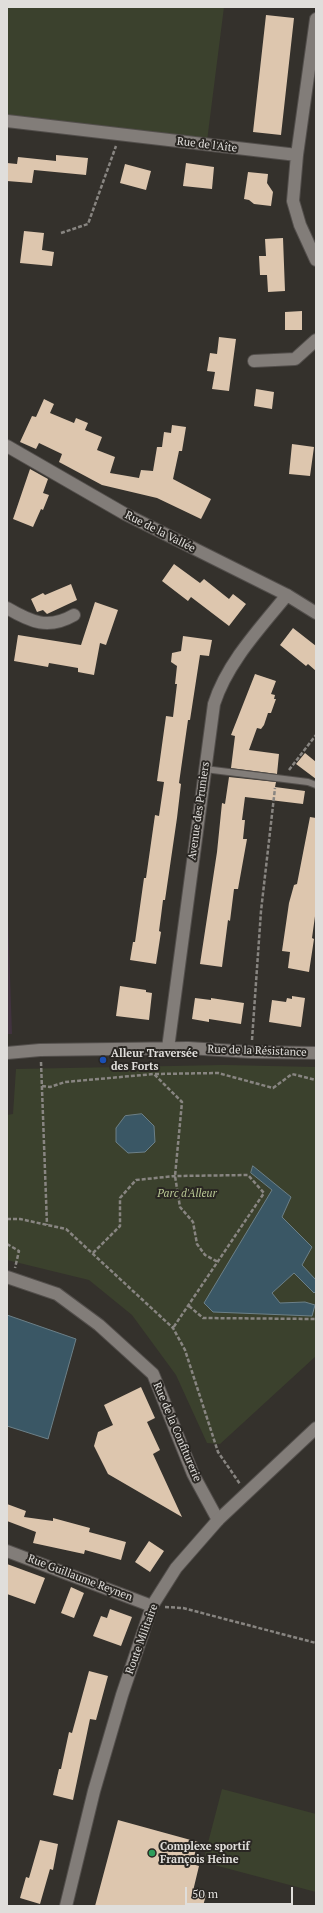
<!DOCTYPE html>
<meta charset="utf-8">
<style>
body{margin:0}
#map{position:relative;width:323px;height:1913px;overflow:hidden;background:#34312c;font-family:"PT Serif",serif}
canvas{display:block}
.frame{position:absolute;inset:0;border:8px solid #e0dedb;pointer-events:none}
.scale{position:absolute;left:185px;top:1887px;width:108px;height:18px;box-sizing:border-box;border:2px solid #e0dedb;border-top:0;padding-left:5px;font-size:12px;line-height:14px;white-space:nowrap;color:#e0dedb;-webkit-text-stroke:3px #2a2723;paint-order:stroke}
</style>
<div id="map">
<canvas width="323" height="1913"></canvas>
<div class="frame"></div>
<div class="scale">50 m</div>
</div>
<script>
const ctx = document.querySelector('canvas').getContext('2d');
ctx.lineJoin = 'round';
function fillPath(path, color) { ctx.fillStyle = color; ctx.fill(path, 'evenodd'); }
function trace(path, color, width, dash) { ctx.strokeStyle = color; ctx.lineWidth = width; ctx.lineCap = dash ? 'butt' : 'round'; ctx.setLineDash(dash || []); ctx.stroke(path); }
function label(font, color, halo, rows, align = 'center') {
  ctx.font = font + ' "PT Serif",serif'; ctx.lineWidth = 4; ctx.setLineDash([]); ctx.textBaseline = 'middle'; ctx.strokeStyle = halo; ctx.fillStyle = color; for (const [text, x, y, turn = 0] of rows) {
    ctx.save(); ctx.translate(x, y); ctx.rotate((+turn || 0) * Math.PI / 180); ctx.textAlign = isNaN(turn) ? turn : align; if (halo) ctx.strokeText(text, 0, 0); ctx.fillText(text, 0, 0); ctx.restore();
  }
}
const education = new Path2D(`
 M7 889 12 1034H7Z`);
const green = new Path2D(`
 M7 7H224L207 141 7 121Z
 M224 1065 316 1067V1356L220 1444 207 1443 176 1375 132 1315 89 1280 7 1260V1115L13 1114 16 1069Z
 M222 1789 316 1814V1892L203 1862Z`);
const water = new Path2D(`
 M142 1114 154 1126 155 1142 145 1152 128 1153 116 1142V1128L125 1116Z
 M253 1166 291 1197 282 1217 312 1247 302 1265 316 1280V1291L314 1293 294 1273 272 1293 280 1303 305 1302 315 1305 312 1316 213 1312 204 1303 272 1190 251 1173Z
 M7 1315 76 1339 48 1439 7 1426Z`);
const building = new Path2D(`
 M266 15 294 18 281 135 253 132Z
 M56 155 88 158 86 175 34 170 32 183 7 181V163L17 164 18 157 56 161Z
 M186 163 214 167 212 189 183 186Z
 M125 164 151 171 146 190 120 183Z
 M248 172 268 174 267 183 273 192 271 206 254 204 249 200 244 199Z
 M24 231 44 233 42 250 54 252 52 266 20 263Z
 M283 238 285 291 268 292 267 275H260L259 256H266L265 239Z
 M302 311V330H285V312Z
 M219 337 236 339 229 391 212 389 215 372 207 371 210 353 217 354Z
 M256 389 274 392 272 409 254 406Z
 M44 399 54 404 50 413 74 423 76 418 88 423 85 430 102 437 97 450 115 457 110 473 139 478 141 470 153 471 157 447H162L164 432 171 433 172 425 186 427 182 451H179L173 479 211 499 201 519 157 498 102 485 59 462 62 454 39 443 36 449 20 442 32 416 36 417Z
 M292 444 314 447 310 476 289 474Z
 M30 469 48 479 43 493 49 495 43 510 41 509 33 527 13 519Z
 M174 564 200 583 204 579 229 599 233 594 246 604 229 626 191 597 188 601 162 581Z
 M71 584 77 600 47 614 43 610 37 612 31 599 43 593 45 595Z
 M95 602 118 610 106 645 100 643 94 675 78 672V668L49 663 48 667 14 661 18 635 81 645Z
 M293 628 316 646V671L308 664 306 666 280 645Z
 M183 636 212 640 209 656 200 655 190 720H188L179 783 181 784 177 818 165 900H163L161 916 159 931 161 932 156 964 130 960 133 942H135L144 878H146L155 815 159 816 164 782 157 781 166 716 173 717 177 684H175L177 666 171 662 172 653 181 651Z
 M255 674 276 681 271 694 275 695 274 699H276L271 713H268L264 725 261 729 257 728 249 750 279 754 277 774 231 768 235 736 231 735Z
 M305 753 316 762V779L296 764Z
 M229 777 276 782 275 787 305 791 303 804 245 797 242 820H245L243 839H247L238 889H234L230 921 228 920 222 967 200 964 217 852 222 803 225 804Z
 M310 817 316 818V909L312 938 314 939 309 972 288 968 290 952 282 951 289 903 294 885 297 884Z
 M120 986 146 990V992L152 993 149 1020 116 1016Z
 M292 996 305 998 301 1027 269 1022 272 1000 286 1002 287 998 292 999Z
 M195 998 211 1000V998L244 1003 241 1024 209 1019V1022L192 1019Z
 M141 1387 155 1418 147 1422 160 1450 153 1454 182 1517 108 1474 94 1446 98 1432 113 1425 104 1405Z
 M7 1504 26 1511 24 1517 53 1521V1518L90 1528 89 1532 126 1542 121 1560 85 1550 84 1554 33 1543 36 1532 7 1521Z
 M149 1541 164 1551 150 1572 135 1562Z
 M7 1564 45 1578 35 1604 7 1594Z
 M71 1587 84 1593 74 1618 61 1613Z
 M110 1609 132 1617 121 1646 93 1636 101 1616 107 1618Z
 M89 1671 108 1676 96 1720 90 1719 73 1800 53 1795 59 1769H61L69 1732 72 1733Z
 M118 1820 198 1842 192 1864 199 1866 193 1891 206 1895 203 1906H95Z
 M40 1840 58 1844 53 1870 50 1869 40 1904 20 1898 26 1877 29 1878Z`);
const path = new Path2D(`
 M61 233 88 224 116 146
 M289 770 316 735
 M252 1040 261 911 275 788
 M41 1062 47 1225
 M155 1074 218 1073 273 1088 292 1074 316 1080
 M42 1086 50 1087 65 1082 154 1074 182 1102 175 1176 180 1207 193 1222 197 1244 205 1255 218 1262
 M7 1219H20L66 1229 173 1328 185 1350 218 1452 240 1484
 M7 1244 19 1251 15 1268
 M93 1253 120 1226V1198L136 1180 175 1176 248 1175 264 1193 173 1328
 M189 1306 203 1318 316 1319
 M165 1607 183 1608 316 1643`);
const lane = new Path2D(`
 M205 769 308 782 316 785`);
const street = new Path2D(`
 M316 19 297 155 293 201 300 225 316 260
 M7 121 297 155
 M254 361 295 359 316 340
 M7 446 125 514 287 595 316 613
 M7 608C31 622 48 630 74 615
 M168 1048 214 704C227 663 260 628 287 595
 M7 1053 40 1050 188 1048 251 1052 316 1053
 M7 1277 57 1294 99 1325 153 1374 193 1474 218 1520
 M7 1551 152 1606`);
const secondary = new Path2D(`
 M66 1906 94 1791 122 1695 152 1606 176 1568 218 1520 316 1428`);
const markers = [
 [103,1060,4,"#1a4fb4"],
 [152,1853,4,"#2e9e5b"]
];
const streetNames = [
 ["Rue de l'Aîte",207,145,7],
 ["Rue de la Vallée",160,532,27],
 ["Avenue des Pruniers",199,811,-82],
 ["Rue de la Résistance",257,1051,2],
 ["Rue de la Confiturerie",177,1432,67],
 ["Rue Guillaume Reynen",80,1578,21],
 ["Route Militaire",142,1639,-70]
];
const poiNames = [
 ["Alleur Traversée",111,1054],
 ["des Forts",111,1067],
 ["Complexe sportif",160,1847],
 ["François Heine",160,1860]
];
const parkNames = [
 ["Parc d'Alleur",187,1194]
];
fillPath(education, '#423340');
fillPath(green, '#3b412d');
fillPath(water, '#3a5765');
trace(water, '#6c8088', 1);
fillPath(building, '#ddc6ae');
trace(lane, '#534f4c', 8);
trace(street, '#534f4c', 14);
trace(secondary, '#534f4c', 14);
trace(path, '#888581', 2.5, [4, 2]);
trace(lane, '#827d79', 6);
trace(street, '#827d79', 12);
trace(secondary, '#827d79', 12);
for (const [x, y, r, color] of markers) { const dot = new Path2D(); dot.arc(x, y, r, 0, 2 * Math.PI); ctx.fillStyle = color; ctx.fill(dot); trace(dot, '#2a2723', 1.5); }
label('11px', '#e0dedb', '#2a2723', streetNames);
label('bold 11px', '#e0dedb', '#2a2723', poiNames, 'left');
label('italic 11px', '#b9c894', '#2a2723', parkNames);
</script>
